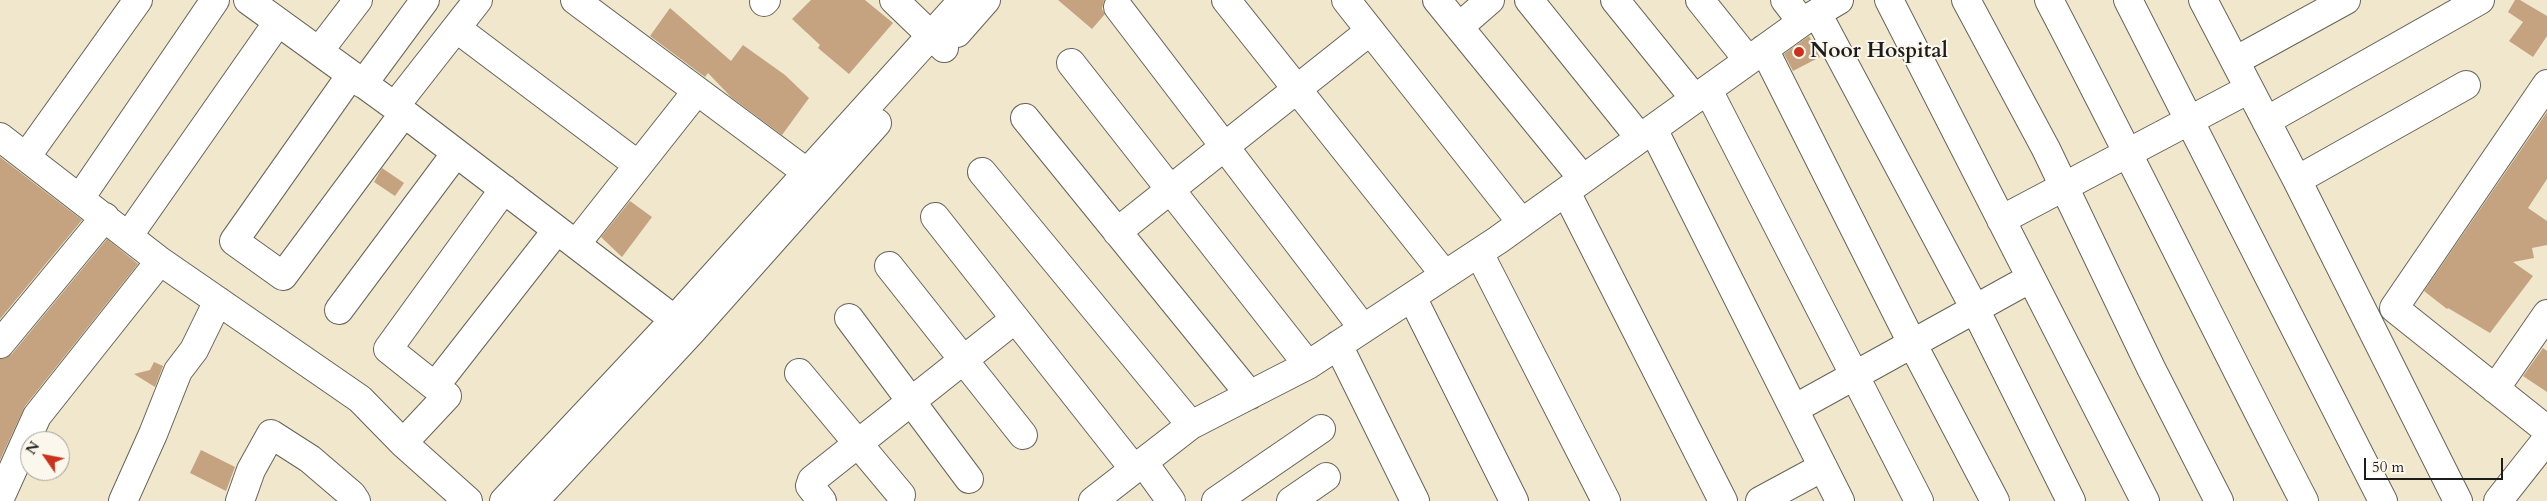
<!DOCTYPE html>
<style>
body{margin:0}
#map{position:relative;width:2547px;height:501px;overflow:hidden;background:#f0e7cc;font-family:Cardo,serif}
canvas{display:block}
.north{position:absolute;left:20px;top:431px;width:50px;height:50px;box-sizing:border-box;background:#fbf7ec;border:1px solid #a29f99;border-radius:50%;rotate:303deg;font-size:14px;font-weight:700;line-height:20px;text-align:center;color:#1c1c1c}
.north::after{content:'';display:block;margin:auto;width:18px;height:22px;background:#c8321e;clip-path:polygon(50% 0,100% 100%,50% 72%,0 100%)}
.scale{position:absolute;left:2364px;top:458px;width:139px;height:22px;box-sizing:border-box;border:2px solid #1c1c1c;border-top:0;padding-left:6px;font-size:15px;line-height:18px;white-space:nowrap;color:#1c1c1c;-webkit-text-stroke:4px #fbf7ec;paint-order:stroke}
</style>
<div id="map">
<canvas width="2547" height="501"></canvas>
<div class="north">N</div>
<div class="scale">50 m</div>
</div>
<script>
const ctx = document.querySelector('canvas').getContext('2d');
ctx.lineJoin = 'round';
function fillPath(path, color) { ctx.fillStyle = color; ctx.fill(path, 'evenodd'); }
function trace(path, color, width, dash) { ctx.strokeStyle = color; ctx.lineWidth = width; ctx.lineCap = dash ? 'butt' : 'round'; ctx.setLineDash(dash || []); ctx.stroke(path); }
function label(font, color, halo, rows, align = 'center') {
  ctx.font = font + ' Cardo,serif'; ctx.lineWidth = 4; ctx.setLineDash([]); ctx.textBaseline = 'middle'; ctx.strokeStyle = halo; ctx.fillStyle = color; for (const [text, x, y, turn = 0] of rows) {
    ctx.save(); ctx.translate(x, y); ctx.rotate((+turn || 0) * Math.PI / 180); ctx.textAlign = isNaN(turn) ? turn : align; if (halo) ctx.strokeText(text, 0, 0); ctx.fillText(text, 0, 0); ctx.restore();
  }
}
const building = new Path2D(`
 M811 0H865L893 23 849 74 818 48 820 45 792 19Z
 M1058 0H1104L1102 9 1105 14 1092 29Z
 M2515 0H2520L2547 16V36L2533 57 2509 41 2523 22 2508 12Z
 M670 8 731 61 743 45 785 75 809 98 782 135 731 97 708 73 705 77 650 36Z
 M1809 36 1820 57 1793 71 1784 54Z
 M2547 112V179L2528 208 2547 221V245L2532 248 2534 258 2513 262 2533 276 2490 333 2448 308 2447 309 2424 291Z
 M0 157 82 220 0 319Z
 M382 168 404 183 395 196 374 182Z
 M630 201 652 217 622 257 601 237Z
 M107 239 138 264 25 406 0 460V359L12 354Z
 M2543 348 2547 351V392L2523 376Z
 M154 362 163 366 155 387 134 374 150 370Z
 M201 450 235 467 226 491 190 473Z`);
const minor = new Path2D(`
 M248 0 404 113 688 330
 M575 0 821 183
 M894 0 944 48
 M1226 0 1445 275
 M1346 0 1522 223
 M1437 0 1583 179
 M1529 0 1640 138
 M1615 0 1695 99
 M1700 0 1748 60
 M1785 0 1802 22
 M1889 0 2145 501
 M1966 0 2046 149 2151 368 2219 501
 M2049 0C2136 166 2218 335 2304 501
 M2128 0 2383 501
 M2203 0 2297 180 2458 501
 M764 2 766 0
 M1118 7 1363 328
 M1817 13 1975 309 2071 501
 M1459 27 1490 0
 M456 28 638 165
 M957 33 986 0
 M1764 49 1912 343 1995 501
 M319 51 358 0
 M2235 61 2346 0
 M1071 63 1308 365
 M351 75 234 241 283 276 404 113
 M363 84 425 0
 M2547 84 2394 308 2547 430
 M1708 90 1919 501
 M395 106 478 0
 M1025 118 1250 395
 M2266 121 2480 0
 M1653 129 1840 501
 M0 137 160 261 360 399 403 443 468 501
 M26 157 138 0
 M982 172 1191 425
 M2297 180 2466 85
 M1566 192 1723 501
 M80 198 215 0
 M935 217 1134 469
 M2001 220 2249 89
 M1117 232 1370 31
 M129 235 278 22
 M576 244 697 91
 M1479 253 1606 501
 M889 266 1023 435
 M1412 297 1514 501
 M339 310 456 153
 M849 318 969 479
 M0 344 105 217
 M1338 345 1415 501
 M799 373 901 495
 M435 386 557 230
 M2495 389 2547 314
 M1794 409 2031 278
 M403 443 447 396 388 349 504 189
 M1143 462 1171 501
 M0 498 37 416 160 261
 M123 501 153 434 178 371 194 350 218 301
 M240 501 251 470 271 434 310 459 352 495 356 501
 M504 501 674 320 963 0
 M534 501 691 332 877 123
 M822 501 810 486 812 480 1015 319
 M1093 501 1191 425 1308 365 1498 240 1802 22 1839 0
 M1216 501 1321 429
 M1291 501 1326 477
 M1760 501 1823 467
 M2498 501 2547 439`);
const markers = [
 [1799,52,6,"#c8321e"]
];
const poiNames = [
 ["Noor Hospital",1810,52]
];
fillPath(building, '#c5a381');
trace(minor, '#66635a', 30);
trace(minor, '#fff', 28);
for (const [x, y, r, color] of markers) { const dot = new Path2D(); dot.arc(x, y, r, 0, 2 * Math.PI); ctx.fillStyle = color; ctx.fill(dot); trace(dot, '#fbf7ec', 2); }
label('bold 21px', '#1c1c1c', '#fbf7ec', poiNames, 'left');
</script>
